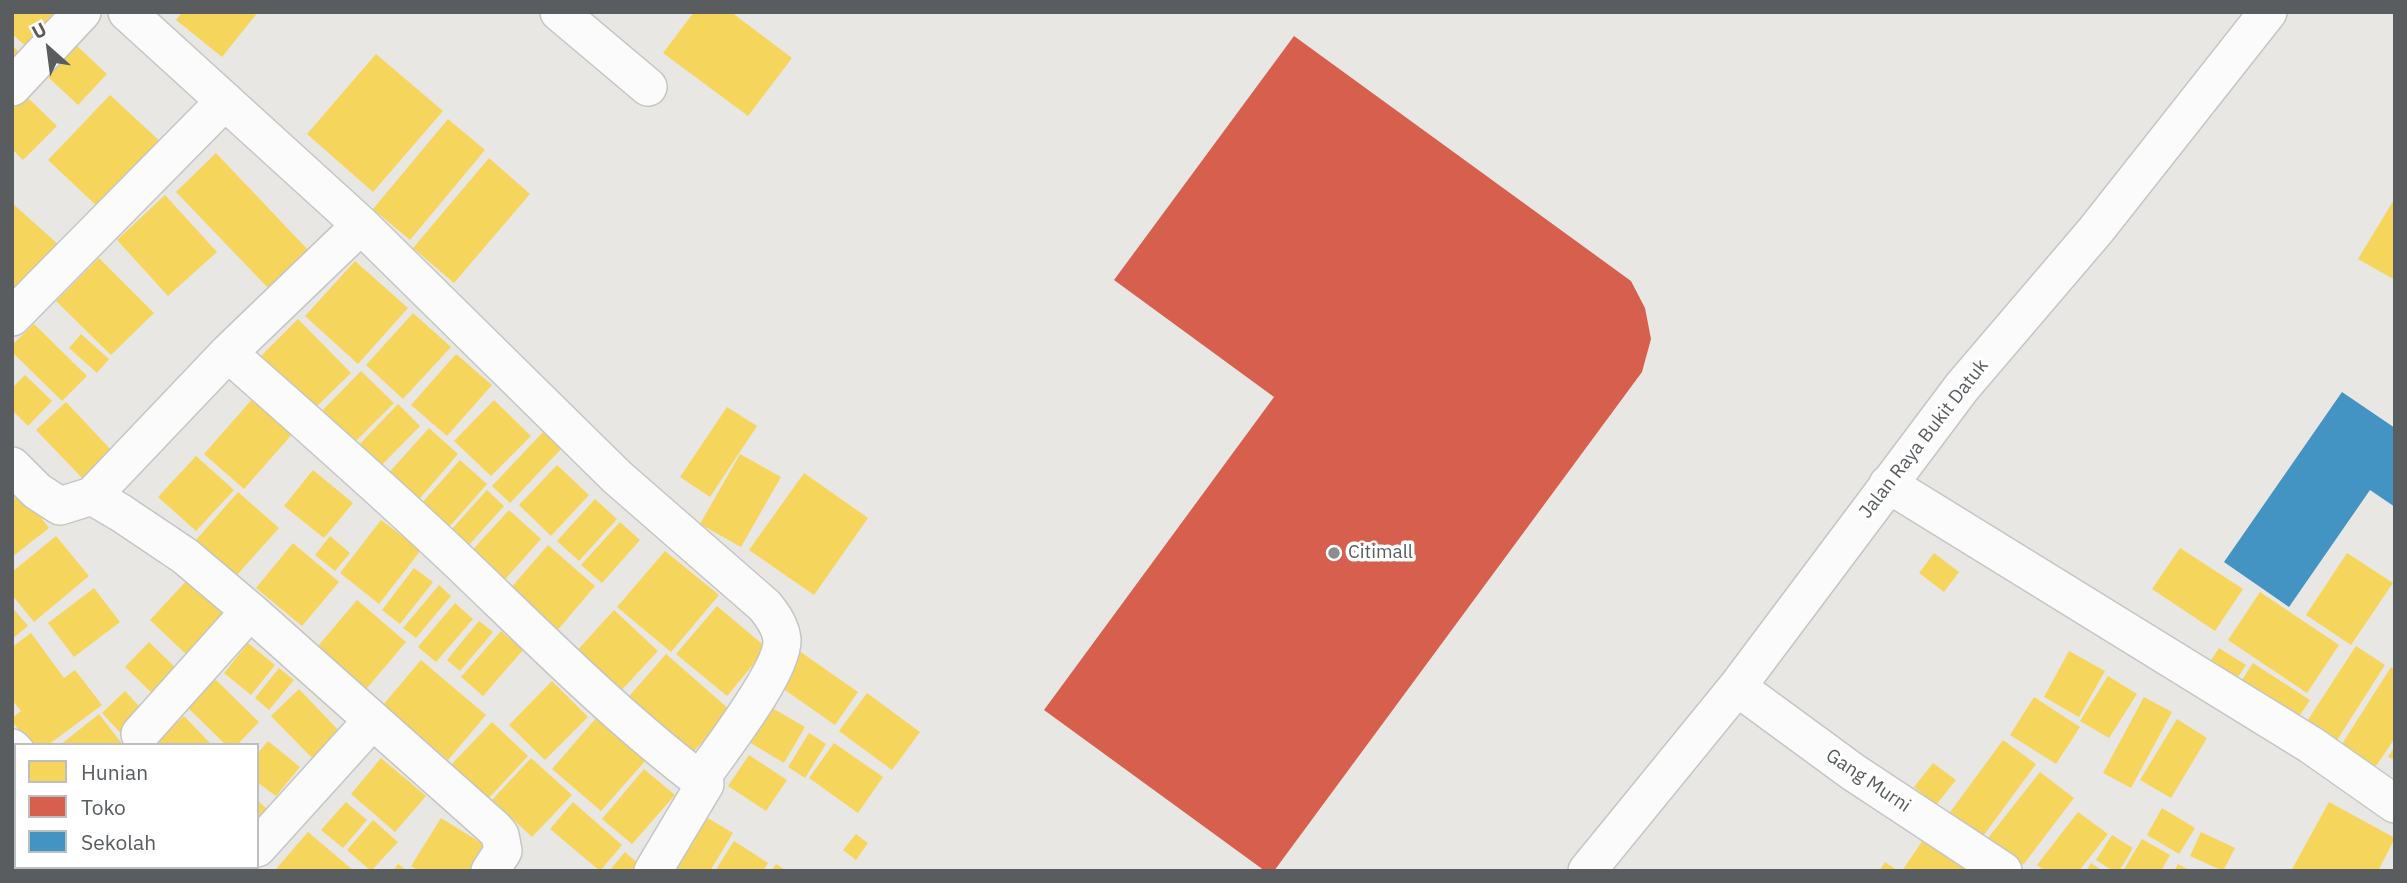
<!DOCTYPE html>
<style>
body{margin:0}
#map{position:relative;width:2407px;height:883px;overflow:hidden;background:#e9e7e3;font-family:"IBM Plex Sans",sans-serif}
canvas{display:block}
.frame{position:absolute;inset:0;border:14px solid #595d60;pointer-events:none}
.legend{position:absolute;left:14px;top:743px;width:245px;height:126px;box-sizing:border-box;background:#fff;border:2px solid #bdbebf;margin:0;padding:9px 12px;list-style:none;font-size:21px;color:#595d60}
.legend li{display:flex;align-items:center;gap:14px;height:35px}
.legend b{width:35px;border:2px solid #bdbebf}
.north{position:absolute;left:14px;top:14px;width:70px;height:70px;-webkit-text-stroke:5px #fff;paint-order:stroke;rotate:332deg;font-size:19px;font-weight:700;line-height:28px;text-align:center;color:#595d60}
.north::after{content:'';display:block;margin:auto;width:24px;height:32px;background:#595d60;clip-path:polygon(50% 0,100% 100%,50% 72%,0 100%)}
</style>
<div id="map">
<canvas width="2407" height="883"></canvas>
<div class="frame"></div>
<ul class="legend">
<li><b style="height:19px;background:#f6d55c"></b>Hunian</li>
<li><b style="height:19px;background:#d6604d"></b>Toko</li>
<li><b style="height:19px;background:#4393c3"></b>Sekolah</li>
</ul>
<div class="north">U</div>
</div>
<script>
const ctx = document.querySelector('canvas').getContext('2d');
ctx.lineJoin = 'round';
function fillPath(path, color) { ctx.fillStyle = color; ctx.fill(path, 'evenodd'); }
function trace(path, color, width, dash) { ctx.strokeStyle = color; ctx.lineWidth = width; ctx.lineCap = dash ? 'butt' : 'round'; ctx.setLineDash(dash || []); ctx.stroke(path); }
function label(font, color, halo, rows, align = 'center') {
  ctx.font = font + ' "IBM Plex Sans",sans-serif'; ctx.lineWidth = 7; ctx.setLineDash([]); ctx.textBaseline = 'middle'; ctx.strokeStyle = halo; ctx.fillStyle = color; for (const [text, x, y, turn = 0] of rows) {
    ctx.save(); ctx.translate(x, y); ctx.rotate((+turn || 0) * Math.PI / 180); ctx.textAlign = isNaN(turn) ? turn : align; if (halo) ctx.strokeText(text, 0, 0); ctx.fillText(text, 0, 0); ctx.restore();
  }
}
const homes = new Path2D(`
 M12 12H67L30 50 12 34Z
 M182 12H258L222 57 176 20Z
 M694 12H731L792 58 748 116 663 53Z
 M12 45 24 57 12 69Z
 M77 46 107 74 78 105 48 77Z
 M376 54 443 111 373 192 307 134Z
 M25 95 57 126 23 160 12 149V109Z
 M110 95 163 144 100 209 48 160Z
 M448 119 485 150 410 240 373 209Z
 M216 153 309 251 269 289 176 192Z
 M489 158 530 194 454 283 413 248Z
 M165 195 217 252 168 296 117 240Z
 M2395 198V280L2358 259Z
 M12 203 60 246 12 297Z
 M99 258 154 313 111 355 56 301Z
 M355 261 408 308 358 364 305 316Z
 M413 313 451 347 403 399 366 365Z
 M298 319 351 373 310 413 257 360Z
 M34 324 87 376 62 401 12 352V345Z
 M81 334 109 359 97 373 69 348Z
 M456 354 492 385 447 436 411 405Z
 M361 371 394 403 352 445 319 414Z
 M25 375 52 401 28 426 12 410V388Z
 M254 397 294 432 244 489 204 454Z
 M494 400 531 436 491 476 454 441Z
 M66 402 114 453 84 480 36 430Z
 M398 404 420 426 377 470 355 449Z
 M727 407 757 426 710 497 680 477Z
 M429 428 458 454 415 504 385 477Z
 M544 431 562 448 510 503 492 486Z
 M740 454 781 477 741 547 700 524Z
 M196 456 234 490 196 531 158 497Z
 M460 460 487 484 449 527 421 504Z
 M557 465 589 495 551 536 519 505Z
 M313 470 353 503 324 538 284 506Z
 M804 473 868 518 814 595 749 550Z
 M487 490 504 506 468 546 451 530Z
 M238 492 279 528 236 576 196 540Z
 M22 493 49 528 12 557V500Z
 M595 499 617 519 579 561 557 541Z
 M509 510 541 539 500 585 467 556Z
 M381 520 421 550 379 604 340 573Z
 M620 522 640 540 602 583 581 565Z
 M56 536 89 576 34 622 12 595V572Z
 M330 536 350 553 335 571 315 555Z
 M293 543 339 582 302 626 256 588Z
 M548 545 595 586 556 632 509 590Z
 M2180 548 2243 589 2215 631 2152 589Z
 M665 551 719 595 671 652 617 607Z
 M1934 553 1959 572 1944 592 1919 573Z
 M2347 553 2393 583 2351 645 2306 615Z
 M414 568 433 582 400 624 382 610Z
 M188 579 228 617 190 658 150 620Z
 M439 585 451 596 416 638 403 628Z
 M94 588 120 622 74 657 48 623Z
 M2260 592 2339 645 2307 693 2228 640Z
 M357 600 406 642 362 694 313 652Z
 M455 603 473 619 436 662 418 647Z
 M717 606 767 648 727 696 676 654Z
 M12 607 28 626 12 639Z
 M614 610 658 651 617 695 573 655Z
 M479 621 493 632 460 671 447 660Z
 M501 631 523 650 483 696 461 677Z
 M31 633 64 678 75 670 102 705 48 745H30L12 721V718L21 711 12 700V647Z
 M149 642 180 672 156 697 125 667Z
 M248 643 275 665 251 695 224 673Z
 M2356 646 2385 665 2332 748 2302 729Z
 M795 648 858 692 835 725 772 681Z
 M2219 648 2246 665 2232 686 2206 668Z
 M2069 651 2105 671 2079 717 2044 697Z
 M666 654 730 710 688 758 624 702Z
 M421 660 486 715 448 760 383 705Z
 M2253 663 2310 700 2292 727 2235 691Z
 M2391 667 2395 670V738L2376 766 2342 744Z
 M279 668 294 680 269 710 255 698Z
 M212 676 259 722 237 745H226L184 704Z
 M2108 676 2137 694 2109 738 2080 721Z
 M552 681 588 717 545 760 509 725Z
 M299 689 341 733 313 759 271 716Z
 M125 691 150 718 127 740 102 713Z
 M867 693 920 732 892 770 839 731Z
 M2034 697 2080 727 2056 764 2010 735Z
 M2144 697 2172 712 2131 788 2103 773Z
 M760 701 805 727 784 763 739 736Z
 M99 714 123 745H60Z
 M184 716 212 745H154Z
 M597 717 646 760 601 811 552 769Z
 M2177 719 2207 738 2171 798 2140 780Z
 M492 722 528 756 487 800 450 766Z
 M809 733 826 744 805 778 788 767Z
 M2003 740 2036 764 1981 839 1948 815Z
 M268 741 300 767 276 796 257 782V754Z
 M834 743 883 777 858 813 809 778Z
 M2395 746V760L2388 757Z
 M749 755 787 780 766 811 728 786Z
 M381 758 426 796 395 832 351 794Z
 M531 758 572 795 532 837 492 800Z
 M1933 763 1956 780 1936 805 1914 787Z
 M644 769 675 795 632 844 602 819Z
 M2040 772 2074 798 2023 865 1988 838Z
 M12 784 16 789V867H77L79 871H12Z
 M257 800 267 809 257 819Z
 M346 802 367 820 343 848 321 830Z
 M573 802 622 845 600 871 550 829Z
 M2329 802 2395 838 2378 871H2291Z
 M2162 808 2195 828 2179 854 2147 835Z
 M2078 812 2108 834 2079 871H2045L2037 865Z
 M699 813 733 833 710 871H678L668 865Z
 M441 818 491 849 477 871H419L411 866Z
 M373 820 398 842 371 871 347 850Z
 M308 832 354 871H279L276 869Z
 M2201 832 2235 848 2223 871 2190 856Z
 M856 834 868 843 856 860 843 850Z
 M1927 834 1981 871H1902Z
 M2112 835 2133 848 2119 871H2113L2096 860Z
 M2142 839 2170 855 2161 871H2123Z
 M734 841 768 863 763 871H715Z
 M625 852 647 871H609Z
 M1885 862 1898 871H1879Z
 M2091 863 2103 871H2086Z
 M398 864 408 871H393Z
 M776 864 787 871H771Z
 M2178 864 2191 871H2174Z
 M138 867H182L185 871H140Z
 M187 867H218L214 871H190Z
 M223 867H239L242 871H218Z`);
const shops = new Path2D(`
 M1294 36 1631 281 1645 308 1651 339 1642 372 1274 871H1265L1044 710 1274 397 1114 280Z`);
const schools = new Path2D(`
 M2342 392 2395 428V507L2370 490 2289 607 2224 562Z`);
const street = new Path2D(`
 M127 12 361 225 617 477 765 606C773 616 781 627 782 640 783 671 721 749 702 777L705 784 653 871
 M559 12 648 87
 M12 87 82 12
 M12 317 225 101
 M228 353C304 420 380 487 453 556 535 634 615 716 705 784
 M12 466 37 491 60 506 92 496 121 513 185 556 250 611 495 829 500 835 503 851 490 871
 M1888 484 2311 745 2395 804
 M92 496 228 353 361 225
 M1737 687 1853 772 2003 871
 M140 734 250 611
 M12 748 16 752
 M257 848 372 721
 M113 867 116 871
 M1587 871 1737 687 1962 387 2096 230 2268 12`);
const markers = [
 [1334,553,7,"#8b8d8e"]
];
const streetNames = [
 ["Jalan Raya Bukit Datuk",1924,439,-52],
 ["Gang Murni",1868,781,34]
];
const poiNames = [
 ["Citimall",1348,553]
];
fillPath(homes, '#f6d55c');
fillPath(shops, '#d6604d');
fillPath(schools, '#4393c3');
trace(street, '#c5c5c5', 40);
trace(street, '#fcfbfb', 37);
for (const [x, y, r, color] of markers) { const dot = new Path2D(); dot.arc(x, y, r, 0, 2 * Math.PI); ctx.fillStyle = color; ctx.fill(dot); trace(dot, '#fff', 2.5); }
label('19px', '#595d60', '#fff', streetNames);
label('19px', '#595d60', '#fff', poiNames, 'left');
</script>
